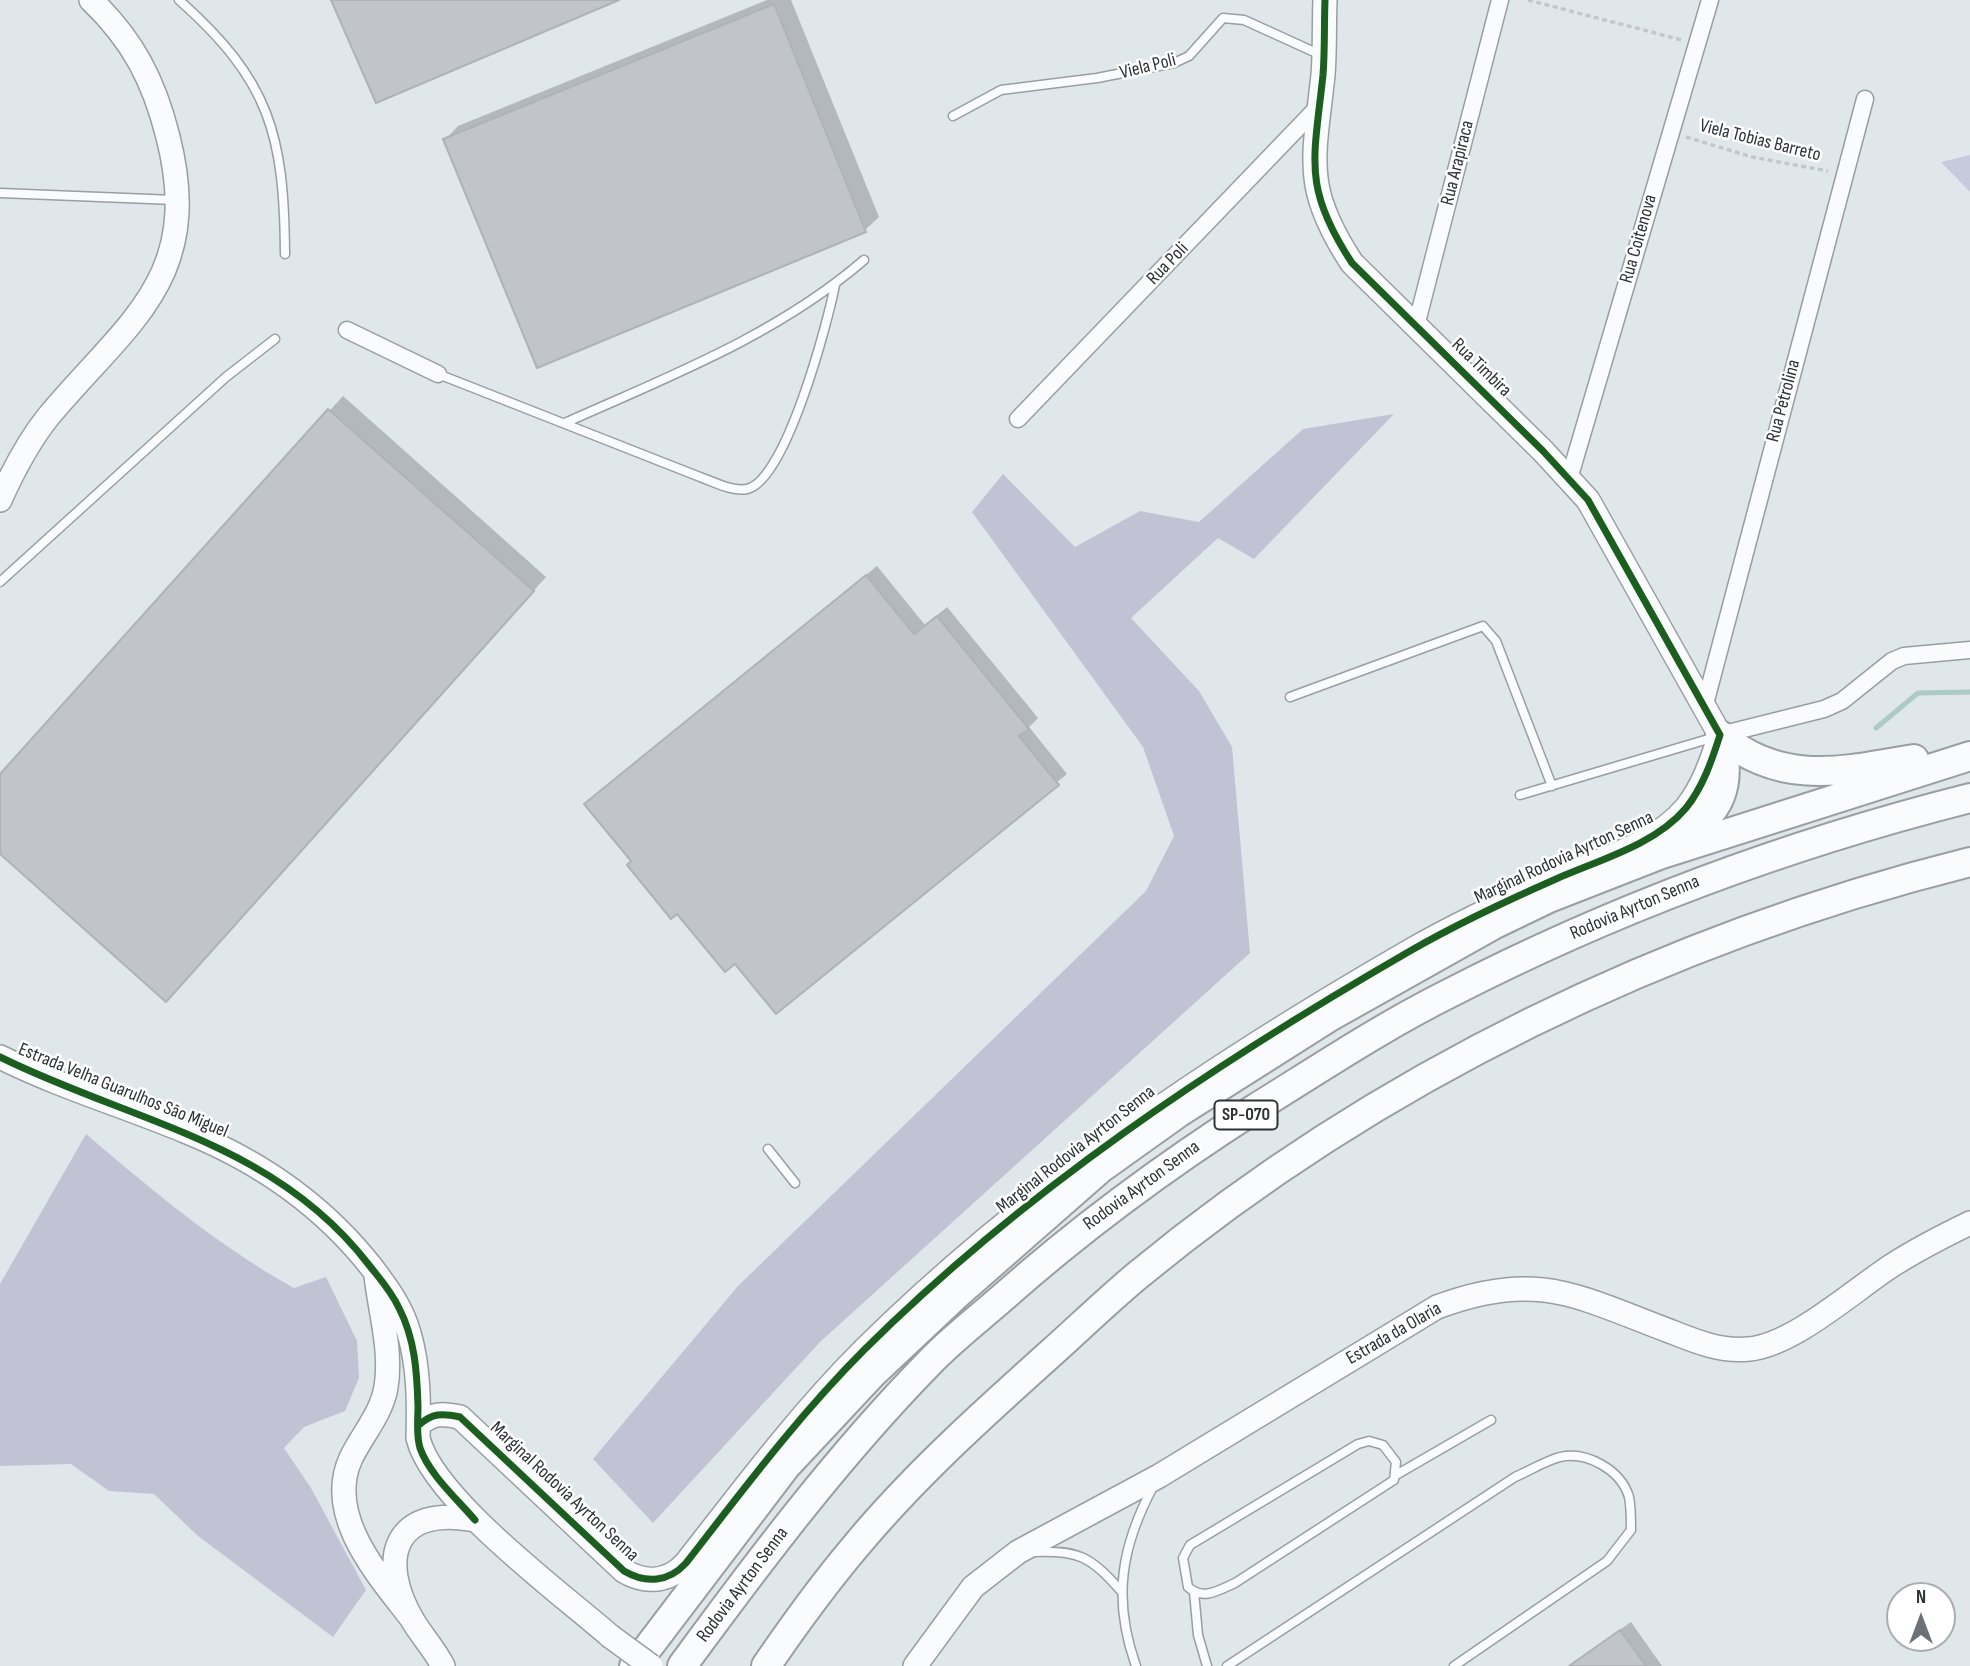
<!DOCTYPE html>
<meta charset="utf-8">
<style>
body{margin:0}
#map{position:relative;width:1970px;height:1666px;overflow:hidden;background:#dfe7eb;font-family:"Sofia Sans Condensed",sans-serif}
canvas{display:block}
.north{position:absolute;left:1886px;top:1582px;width:70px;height:70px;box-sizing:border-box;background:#fff;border:2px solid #abadae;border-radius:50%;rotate:0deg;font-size:19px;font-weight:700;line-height:28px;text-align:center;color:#2c3235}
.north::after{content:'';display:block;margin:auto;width:24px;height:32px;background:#6b7175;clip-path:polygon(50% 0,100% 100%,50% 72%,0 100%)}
</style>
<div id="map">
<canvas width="1970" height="1666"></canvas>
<div class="north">N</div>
</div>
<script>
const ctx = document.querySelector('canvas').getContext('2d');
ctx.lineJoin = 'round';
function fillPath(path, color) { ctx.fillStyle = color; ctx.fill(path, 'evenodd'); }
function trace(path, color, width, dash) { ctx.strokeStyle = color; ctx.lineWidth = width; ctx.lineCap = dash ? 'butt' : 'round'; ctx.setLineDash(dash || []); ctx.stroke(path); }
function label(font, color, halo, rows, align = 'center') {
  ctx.font = font + ' "Sofia Sans Condensed",sans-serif'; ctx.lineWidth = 5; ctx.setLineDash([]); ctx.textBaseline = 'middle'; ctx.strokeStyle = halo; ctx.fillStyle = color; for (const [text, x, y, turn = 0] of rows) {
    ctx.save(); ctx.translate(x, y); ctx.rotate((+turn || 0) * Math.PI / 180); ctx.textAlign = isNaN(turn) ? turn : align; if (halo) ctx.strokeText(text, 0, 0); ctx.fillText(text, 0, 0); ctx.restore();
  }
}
const green = new Path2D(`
 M1970 155V192L1941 162Z`);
const forest = new Path2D(`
 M1394 414 1254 559 1218 538 1131 618 1199 691 1232 747 1250 953 820 1342 653 1523 593 1459 738 1286 1146 891 1174 836 1143 747 972 512 1003 474 1075 547 1140 511 1199 522 1303 429Z
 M86 1134C153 1191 217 1245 294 1288L326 1277 357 1341 359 1378 345 1411 304 1427 284 1448 311 1488 366 1590 333 1637 198 1536 154 1494 109 1491 71 1464 0 1466V1284Z`);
const shadow = new Path2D(`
 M767 0H791L879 217 865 230 538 366 445 140 458 126Z
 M343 396 546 577 179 986 0 852V777Z
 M877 566 925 625 947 607 1038 718 1029 727 1067 774 776 1012 735 961 633 861 586 804Z
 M1631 1622 1662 1666H1568Z`);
const stream = new Path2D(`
 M1876 728 1918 693 1970 692`);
const building = new Path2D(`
 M331 0H619L376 103Z
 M774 4 866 232 537 368 443 139Z
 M328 409 534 591 166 1002 0 854V774Z
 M866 575 914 634 937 616 1029 729 1019 736 1059 785 776 1014 735 964 725 972 677 914 671 919 627 865 631 861 584 804Z
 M1620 1630 1646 1666H1569Z`);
const path = new Path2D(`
 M1528 0 1682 40
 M1686 137 1752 157 1828 171`);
const lane = new Path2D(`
 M179 0C270 81 284 134 285 254
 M953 116 1001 90 1097 78 1174 63 1189 56 1223 18 1244 20 1321 55
 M0 193 175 200
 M438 374 700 477C714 482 733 492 747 489 786 481 828 321 835 285
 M567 422C670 376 777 335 864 260
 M0 582 226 377 275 339
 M1290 697 1483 626 1496 641 1552 786
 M1520 795 1715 737
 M768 1149 795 1183
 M1369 1441 1383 1445 1396 1462 1394 1480 1235 1583C1219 1590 1203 1601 1188 1587L1183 1558 1190 1545 1358 1444Z
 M1396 1475 1491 1420
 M1033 1552C1077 1550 1091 1556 1120 1590
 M1194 1592 1198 1635 1207 1666
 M1136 1666C1112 1599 1121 1546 1154 1485
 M1227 1666 1515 1477C1529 1471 1545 1461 1560 1457 1587 1451 1621 1470 1629 1497 1631 1507 1631 1520 1631 1530L1607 1561 1454 1666`);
const street = new Path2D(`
 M1416 326 1500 0
 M347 330 438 374
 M1018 419 1317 108
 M1569 479 1710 0
 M1705 704 1865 99
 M1720 735 1824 709 1842 701 1892 661 1904 656 1970 650`);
const secondary = new Path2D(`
 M0 500C13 471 28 442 48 417 128 321 204 279 168 137 154 81 133 40 91 0
 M0 1057C60 1087 125 1106 187 1132 261 1162 324 1206 373 1269 388 1289 402 1308 409 1333 419 1367 419 1404 418 1438 432 1498 562 1594 610 1636
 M376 1276C380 1311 392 1351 386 1387 382 1413 362 1435 351 1458 324 1516 379 1576 412 1619
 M419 1425C432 1413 442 1413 460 1417L624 1571C646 1584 669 1582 686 1563 743 1490 798 1416 864 1350 1025 1190 1214 1064 1410 951 1457 924 1506 901 1556 879 1599 860 1655 845 1686 808 1703 787 1712 760 1720 735L1588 500 1543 451 1352 263C1302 187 1314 160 1323 75 1325 50 1324 25 1325 0
 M443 1666C435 1650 422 1636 413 1621 376 1558 395 1504 475 1520
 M915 1666 973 1587 1018 1552 1159 1476 1437 1307C1538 1269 1578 1297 1672 1332 1697 1342 1722 1352 1749 1349 1793 1345 1853 1291 1891 1266 1916 1250 1943 1236 1970 1223`);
const highway = new Path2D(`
 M1720 735C1781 787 1844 771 1914 759
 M1678 841C1721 812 1733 787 1720 735
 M634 1666 786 1466 873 1373 956 1295 1101 1168 1178 1113 1331 1016 1493 925 1549 898 1659 855 1970 756
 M682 1666C759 1561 838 1456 929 1363 951 1340 977 1320 1001 1299 1081 1228 1165 1166 1256 1108 1319 1069 1382 1027 1448 994 1615 908 1788 844 1970 798
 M766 1666C794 1625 823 1585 855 1547 913 1477 982 1415 1050 1354 1079 1328 1108 1300 1138 1275 1378 1077 1669 937 1970 862`);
const secondaryBridge = new Path2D(`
 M610 1636 651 1666`);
const cycleway = new Path2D(`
 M0 1057C131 1122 274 1141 369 1265 380 1279 391 1291 399 1308 415 1339 417 1372 418 1406 418 1420 416 1435 420 1448 429 1474 457 1499 475 1520
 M419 1425C432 1413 442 1413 460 1417L624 1571C646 1584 669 1582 686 1563 743 1490 798 1416 864 1350 1025 1190 1214 1064 1410 951 1457 924 1506 901 1556 879 1599 860 1655 845 1686 808 1703 787 1712 760 1720 735L1588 500 1543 451 1352 263C1302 187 1314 160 1323 75 1325 50 1324 25 1325 0`);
const shields = [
 [1246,1115,63]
];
const shieldNames = [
 ["SP-070",1246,1115]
];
const streetNames = [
 ["Viela Poli",1148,67,-14],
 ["Viela Tobias Barreto",1760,141,14],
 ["Rua Arapiraca",1458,163,-76],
 ["Rua Coitenova",1639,239,-74],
 ["Rua Poli",1168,264,-46],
 ["Rua Timbira",1481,368,44],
 ["Rua Petrolina",1784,401,-75],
 ["Marginal Rodovia Ayrton Senna",1564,858,-25],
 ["Rodovia Ayrton Senna",1635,908,-23],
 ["Estrada Velha Guarulhos São Miguel",123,1091,22],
 ["Marginal Rodovia Ayrton Senna",1076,1150,-38],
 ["Rodovia Ayrton Senna",1142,1186,-36],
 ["Estrada da Olaria",1394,1334,-30],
 ["Marginal Rodovia Ayrton Senna",564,1492,43],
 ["Rodovia Ayrton Senna",743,1585,-53]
];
fillPath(green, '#c7cadc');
fillPath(forest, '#c1c3d5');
fillPath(shadow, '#0003');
trace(stream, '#accac6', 5);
fillPath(building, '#c1c5ca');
trace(building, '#aeb3b7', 2);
trace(lane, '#999ea2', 11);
trace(street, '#999ea2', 19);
trace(secondary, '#999ea2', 26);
trace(highway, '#999ea2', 32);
trace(path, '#c4c7ca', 3.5, [5, 3.5]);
trace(lane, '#fafbfc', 8);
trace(street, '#fafbfc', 16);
trace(secondary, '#fafbfc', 23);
trace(highway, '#fafbfc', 28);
trace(secondaryBridge, '#999ea2', 26, []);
trace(secondaryBridge, '#fafbfc', 23);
trace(cycleway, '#1b5e20', 7);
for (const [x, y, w] of shields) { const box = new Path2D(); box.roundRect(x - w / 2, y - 14.5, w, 29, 5); ctx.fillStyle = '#fff'; ctx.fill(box); trace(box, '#2c3235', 2); }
label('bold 18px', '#2c3235', null, shieldNames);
label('19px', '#2c3235', '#fff', streetNames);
</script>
